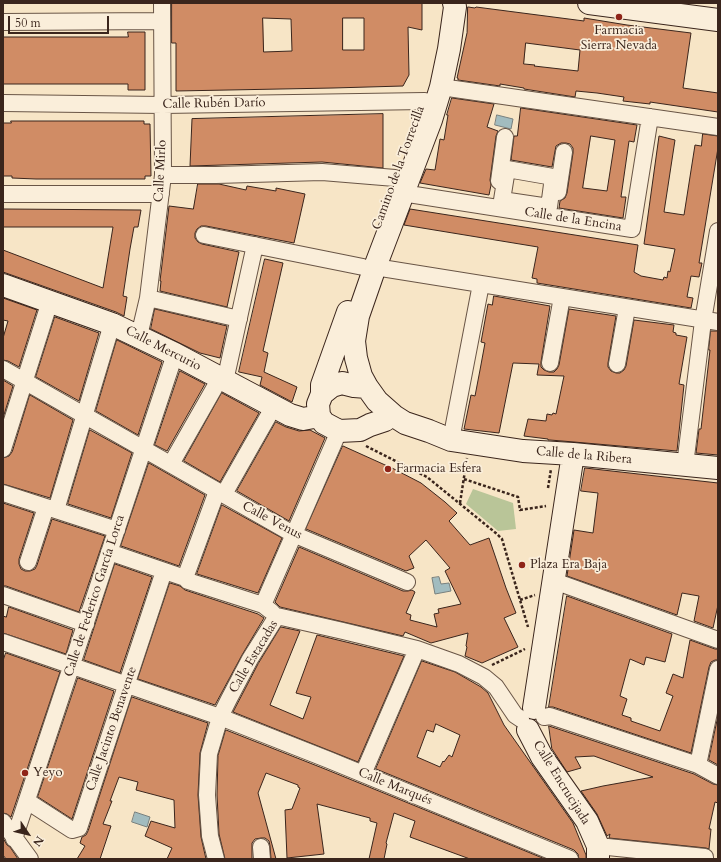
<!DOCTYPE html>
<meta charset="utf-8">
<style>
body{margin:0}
#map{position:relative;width:721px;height:862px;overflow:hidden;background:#f7e5c6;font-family:Cardo,serif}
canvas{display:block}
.frame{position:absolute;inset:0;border:4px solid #3a251c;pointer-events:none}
.north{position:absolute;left:8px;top:814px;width:40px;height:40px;-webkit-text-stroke:3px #faeeda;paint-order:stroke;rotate:125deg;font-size:11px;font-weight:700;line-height:16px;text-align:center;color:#3a251c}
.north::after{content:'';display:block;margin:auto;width:14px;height:18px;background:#3a251c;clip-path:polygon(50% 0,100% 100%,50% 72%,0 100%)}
.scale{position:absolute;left:8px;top:16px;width:101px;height:18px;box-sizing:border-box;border:2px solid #3a251c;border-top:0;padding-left:5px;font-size:12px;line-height:14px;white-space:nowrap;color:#3a251c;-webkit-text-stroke:3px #faeeda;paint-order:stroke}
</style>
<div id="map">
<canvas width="721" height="862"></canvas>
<div class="frame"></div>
<div class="north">N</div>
<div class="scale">50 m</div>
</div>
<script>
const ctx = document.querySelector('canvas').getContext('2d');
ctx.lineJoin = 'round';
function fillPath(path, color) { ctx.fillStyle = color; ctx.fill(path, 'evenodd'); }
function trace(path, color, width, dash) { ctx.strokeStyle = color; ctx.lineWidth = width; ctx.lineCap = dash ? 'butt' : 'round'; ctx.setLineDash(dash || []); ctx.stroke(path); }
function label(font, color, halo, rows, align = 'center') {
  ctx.font = font + ' Cardo,serif'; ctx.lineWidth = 3.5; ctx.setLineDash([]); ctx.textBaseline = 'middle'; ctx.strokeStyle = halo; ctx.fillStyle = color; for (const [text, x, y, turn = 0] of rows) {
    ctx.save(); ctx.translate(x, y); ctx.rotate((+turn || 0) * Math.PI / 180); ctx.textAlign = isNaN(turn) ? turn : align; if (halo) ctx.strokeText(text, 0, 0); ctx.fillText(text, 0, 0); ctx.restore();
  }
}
const green = new Path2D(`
 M473 489 513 503 516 529 498 531 466 504Z`);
const water = new Path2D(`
 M497 115 513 119 511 129 495 125Z
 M439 577 441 584 449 583 451 591 435 594 432 578Z
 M135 812 150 817 147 827 132 822Z`);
const building = new Path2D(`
 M172 3H422V30L408 27 409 75 403 86 333 88 176 91V43H172ZM263 18 291 19 292 51 264 52ZM343 18H364V50H343Z
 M468 7 475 8 476 7 584 21V18L627 25 691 33 683 88 718 93V112L650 102V104L623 101 624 97 597 93 576 91 575 97 524 89V88L500 84V86L458 80V78H457L467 33ZM526 43 580 50 578 71 534 66 535 65 524 64Z
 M128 32H145V90H128V84H3V37H128Z
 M452 98 494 104 487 127 498 131 496 136 490 180 491 185 489 195 420 183 426 169 435 170 440 139 444 140 448 115H447Z
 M521 108 637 125 634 142 629 141 621 197H626L623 218 559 208 560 201 565 198 567 193 573 153V148L570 144 566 143H561L556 146 555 151 552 167 511 160 514 136H517ZM591 136 615 140 607 191 583 188Z
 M383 114V168L322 162 190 166 192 119Z
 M11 121H144V124H150L151 176H145V179H36L12 178V176H3V123H11Z
 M703 134 718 136V148L699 263H702L699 277 691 276 687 297 693 298 691 308 537 283V279L532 278 538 247 404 225 410 209 638 245 634 272 641 276 663 280 664 277 667 278 668 271 670 272 675 249 644 244 659 136 675 140 664 212 684 215 695 145 701 146Z
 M198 184H219L246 190 247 186 276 191V188L305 194 294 243 206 226H201L197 229 195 233V238L198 242 202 244 239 252 227 307 160 291 161 281H160L169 206 193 209Z
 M3 209 141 210 138 227H134L130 249 123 296 127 297 124 316 116 312 3 272V250L103 288 113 227H3Z
 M265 259 283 263 263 351 268 353 264 372 297 387 292 402 260 385 262 377 239 372Z
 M494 296 550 306 541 362V367L544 370 549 372H554L557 369 559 365 569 309 616 316 608 363V367L611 371 616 373H620L624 370 626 366 634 320 674 325 673 332 676 333V335L687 337 679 384 684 385 677 451 574 442 550 440H548V439L524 436 528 419 546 421 547 414 552 415 553 413 556 414 564 376 537 375 539 364 513 363 499 433 464 429 471 395 475 396 480 370 485 343 481 342 488 304 492 305Z
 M3 298 37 310 19 367 8 361 3 360V338L8 321 3 320Z
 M155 309 227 326 220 358 200 353 151 329Z
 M55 317 99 333 79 401 36 377Z
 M711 331H718V455L696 453 699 429H701L710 350H709Z
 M117 340 162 362 138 435 96 411Z
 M180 371 205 384 167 451 155 445Z
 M3 380 13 386 3 418Z
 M222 393 259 413 220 482 184 461Z
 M30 395 73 420 50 498 3 484V458L9 456 12 452Z
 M276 422 286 427 299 431 310 430 325 438 289 521 237 491Z
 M90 430 132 453 111 518 68 504Z
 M343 446 394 469 421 483 445 502 457 513 449 521 470 545 489 538 506 588 516 613 504 618 518 647 482 663 465 656 467 647 466 646 468 633 431 643 405 632 403 636 280 607 275 602 299 547 403 591H408L412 590 415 592 406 613 411 615 410 620 437 627 434 614 439 613 438 609 461 604 445 571 450 568 426 540 409 556 414 568 406 571 306 529Z
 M149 463 205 495 179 566 121 546Z
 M585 468 718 483V605L713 628 694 621 699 596 682 593 677 615 567 576 574 530 593 533 598 493 581 491Z
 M3 503 34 513 19 559V564L21 569 25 571H30L35 569 37 565 52 519 105 536 79 612 6 586H3Z
 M222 505 282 538 258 593 197 574Z
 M115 564 152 577 120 673 84 660Z
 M170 583 180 586 185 590 258 614 264 618 242 655 215 705 138 679Z
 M567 596 672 634 665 662 646 657 644 665 630 659 620 696 627 699 622 715 631 718V721L660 731 673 696 666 693 673 674 683 678 690 640 715 649H718V660H715L711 662 709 667 691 753 553 707H549Z
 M9 607 73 630 66 654 3 633V616L6 617Z
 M281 627 300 631 270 705 303 719 311 697 296 693 317 635 404 656 358 762 233 712 258 664Z
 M6 653 60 672 11 817 7 814 3 813V661Z
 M422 661 455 672 481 687 488 693 504 725 573 823 586 855V859H579L578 854 574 850 376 769ZM436 724 460 735 452 757 449 755 444 762 443 761 440 767 417 757 427 730 433 732Z
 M78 678 114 691 72 819 38 797Z
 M132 697 208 723 200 753 198 795 201 837 206 859H167L172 848 145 836 151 821 175 828 174 800 136 790 138 782 119 777 110 801H112L103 824 111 826 100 859H77L85 846 80 843 82 837 86 835 88 831Z
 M718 716V765L709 760Z
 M549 726 694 774 713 784 718 785V803L715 802 709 829H711L709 849 706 848 609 838 610 834 607 836 597 814 581 791 603 786 653 777 594 756 575 757 581 768 567 772 552 749Z
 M226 730 325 769 545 859H470L410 837 415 821 394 813 386 843 387 844 384 859H369L377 823 370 821V818L317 804 324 854 287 858 285 810 292 809 300 788 298 787V785L266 773 258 793 276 859H271L270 846 269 841 265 838H261L255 839 252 843V859H225L219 834 217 795 218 756Z
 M3 838 7 845 10 847 18 859H6L3 855Z`);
const path = new Path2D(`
 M366 446 427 477 497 534 502 539 528 627
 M464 479 518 497 520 510 546 506
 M548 488 551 469
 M460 503 467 458
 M520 600 535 595
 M492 665 525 649`);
const street = new Path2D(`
 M3 22 162 21
 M441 87 718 127
 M3 103 163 105 425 101
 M507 169 553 177 549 207 502 200Z
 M163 175H216L322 172 395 178
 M499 181 505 137
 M558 192 564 152
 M402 193 632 229 650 117
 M3 194H161
 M204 235 363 267
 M375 267 718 322
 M148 298 239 319
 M139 336 148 298 163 175 162 3
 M550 363 562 297
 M617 364 627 308
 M3 369 293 534 407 582
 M225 381 255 245
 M451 440 481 284
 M3 449 50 301
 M171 464 220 378
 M685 465 703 321 718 231
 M3 493 117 530
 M224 494 274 406
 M56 510 112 324
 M109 552 185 578 188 581 263 605 272 612
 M28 562 46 507
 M185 578 217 491
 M554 581 718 640
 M3 595 86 624
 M263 605 339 431
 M3 642 220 717 329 760 570 859
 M544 717 550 716 698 765 718 776
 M698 765 718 669
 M363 774 417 649
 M27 801 72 830 79 828 164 571
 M3 822 30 859
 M14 839 175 354
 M598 846 705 857
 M261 847 262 859
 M216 859 210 836 207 795 209 754 220 717 229 699 250 659 277 616 343 631 417 649 459 664 484 677 496 687 515 715 521 719`);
const secondary = new Path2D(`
 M454 3 455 7 449 49 441 87 431 120 375 267 358 316 354 341 356 358 361 376 367 387 377 401 394 416 405 423 429 431 451 440 523 451 573 454 718 468
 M589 3 718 20
 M3 285 112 324 175 354 290 415 303 419 319 416
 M367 387 354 386 342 383 332 386 322 394 318 404 319 416 324 423 339 431 360 430 370 425 385 420
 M322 394V385L348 312
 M534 708 573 454
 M528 730 542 757 587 821 598 846V859`);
const markers = [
 [619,17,4,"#8f2418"],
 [388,469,4,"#8f2418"],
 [522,565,4,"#8f2418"],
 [25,773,4,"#8f2418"]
];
const poiNames = [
 ["Farmacia",619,31,"center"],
 ["Sierra Nevada",619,46,"center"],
 ["Farmacia Esfera",396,469],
 ["Plaza Era Baja",530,565],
 ["Yeyo",33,773]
];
const streetNames = [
 ["Calle Rubén Darío",214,104,-1],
 ["Camino de la Torrecilla",399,168,-70],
 ["Calle Mirlo",161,171,-87],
 ["Calle de la Encina",573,220,9],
 ["Calle Mercurio",163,349,27],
 ["Calle de la Ribera",584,456,5],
 ["Calle Venus",272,521,28],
 ["Calle de Federico García Lorca",95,596,-72],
 ["Calle Estacadas",254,657,-59],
 ["Calle Jacinto Benavente",112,729,-71],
 ["Calle Encrucijada",561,783,58],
 ["Calle Marqués",395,787,22]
];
fillPath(green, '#b9c598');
fillPath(water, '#a2bcbf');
trace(water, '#78807e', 1);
fillPath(building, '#d08c65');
trace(building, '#3a251c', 1);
trace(street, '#695546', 18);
trace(secondary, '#3a251c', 24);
trace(path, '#3a251c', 2.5, [3, 2]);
trace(street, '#faeeda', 16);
trace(secondary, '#faeeda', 22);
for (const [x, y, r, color] of markers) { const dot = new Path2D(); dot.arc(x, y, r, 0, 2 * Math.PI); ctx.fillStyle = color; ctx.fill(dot); trace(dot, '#faeeda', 1.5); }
label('13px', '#3a251c', '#faeeda', poiNames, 'left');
label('13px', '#3a251c', '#faeeda', streetNames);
</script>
